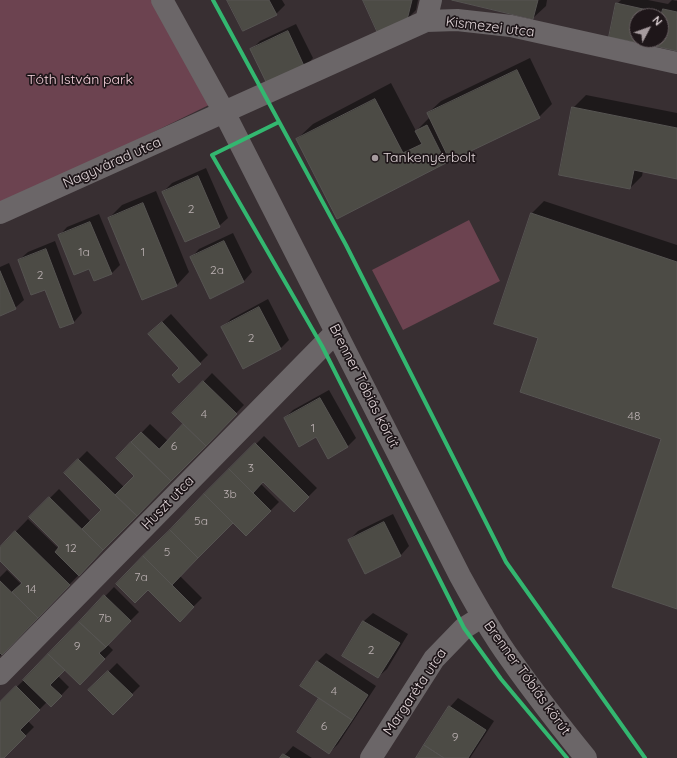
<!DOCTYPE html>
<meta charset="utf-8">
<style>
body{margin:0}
#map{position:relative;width:677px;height:758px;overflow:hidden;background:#382f32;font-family:Quicksand,sans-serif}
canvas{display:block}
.north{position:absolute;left:629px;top:8px;width:40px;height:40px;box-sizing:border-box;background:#1e1619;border:1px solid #6c6265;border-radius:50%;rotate:49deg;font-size:11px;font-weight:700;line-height:16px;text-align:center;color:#e1d5d8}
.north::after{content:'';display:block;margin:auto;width:14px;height:18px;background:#a69b9e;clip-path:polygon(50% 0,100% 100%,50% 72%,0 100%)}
</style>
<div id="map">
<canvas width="677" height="758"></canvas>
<div class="north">N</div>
</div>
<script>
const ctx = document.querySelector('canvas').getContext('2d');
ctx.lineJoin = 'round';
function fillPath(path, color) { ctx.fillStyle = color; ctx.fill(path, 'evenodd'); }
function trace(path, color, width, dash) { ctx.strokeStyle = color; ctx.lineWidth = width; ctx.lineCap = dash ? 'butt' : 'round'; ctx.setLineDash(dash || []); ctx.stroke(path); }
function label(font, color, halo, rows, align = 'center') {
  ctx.font = font + ' Quicksand,sans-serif'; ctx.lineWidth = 3.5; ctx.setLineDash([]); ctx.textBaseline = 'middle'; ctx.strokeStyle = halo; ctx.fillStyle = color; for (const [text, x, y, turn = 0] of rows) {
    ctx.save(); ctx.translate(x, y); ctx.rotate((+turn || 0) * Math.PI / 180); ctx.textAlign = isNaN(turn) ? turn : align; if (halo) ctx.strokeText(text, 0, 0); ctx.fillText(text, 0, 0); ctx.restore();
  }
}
const green = new Path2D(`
 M0 0H151L211 104 0 207Z
 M469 220 500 281 403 330 372 270Z`);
const shadow = new Path2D(`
 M229 0H282L285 5 276 14Z
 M364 0H418L416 10 407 19Z
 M456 0H547L546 6 533 18Z
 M621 0H648L668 4 672 0 677 1V50L611 36 617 4ZM637 16H661V40H637Z
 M296 24 313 58 305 67 252 49 260 41Z
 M530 58 552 104 539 117 450 158 445 162 297 139 313 124 391 83 416 131 430 117 428 113 441 101Z
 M586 95 677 113V178L643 171 642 176 630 188 573 108Z
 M206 168 228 218 219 226 163 192 172 183Z
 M156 191 189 272 177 285 143 299 109 218 122 205Z
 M544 201 677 245V608L662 439 539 337 532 213Z
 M99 214 120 265 112 273 59 236 67 227Z
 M233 233 252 272 244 281 211 297 191 258 199 249Z
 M55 241 82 313 74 322 60 327 46 288 19 260 28 252Z
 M9 263 24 300 15 308 0 315V267Z
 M268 299 289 340 281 348 244 368 222 328 231 319Z
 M171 314 208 355 200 363 180 368 158 326Z
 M212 373 244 405 0 656V577L7 570 21 584 23 583 0 560V548L28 519 59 549 61 547 31 517 59 489 91 522 103 510 65 473 87 451 124 487 135 476 117 458 150 424 168 441 185 424 174 413Z
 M329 390 356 438 347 447 316 436 285 418 293 410Z
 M264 436 317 488 294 511 263 481 260 483 279 502 246 535 233 522 180 576 202 598 180 620 148 589 117 584Z
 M393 514 409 546 401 555 365 572 349 540 358 531Z
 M114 587 139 612 107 644 113 650 89 675 65 669 58 676 69 687 51 706 47 702 28 721 34 727 3 758H0V703L25 679Z
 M373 613 408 634 387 669 378 677 343 656 364 621Z
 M326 653 376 686 338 744 329 753 320 698 317 662Z
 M117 663 140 686 113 713 90 690Z
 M458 698 494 721 470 758H417L450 707Z
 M293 746 312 758H282Z`);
const building = new Path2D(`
 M227 0H269L277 15 243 31Z
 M363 0H412L407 20 378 33Z
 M452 0H538L533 19Z
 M616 3 661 13V16H637V40H656L655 46 609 37Z
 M663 9 677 12V51L655 46 656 40H661V16Z
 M288 31 305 68 268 86 250 49Z
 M517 70 540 118 450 161 427 113Z
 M375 99 403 153 422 144 415 131 427 125 446 163 337 219 296 139Z
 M572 107 677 128V179L634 170 630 189 559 175Z
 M198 176 220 227 185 242 162 192Z
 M143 203 177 286 142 300 108 218Z
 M531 213 677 262V609L612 587 661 439 520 392 538 338 494 324Z
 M90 222 112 274 94 281 89 269 74 275 58 235Z
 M224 241 244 282 210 299 190 257Z
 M46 249 74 323 60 328 45 290 31 295 18 260Z
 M0 271 16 309 0 316Z
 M259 307 281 349 243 369 221 327Z
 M162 322 201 364 179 383 172 375 179 368 148 334Z
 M203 381 237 414 206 446 172 413Z
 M320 398 348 447 328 459 316 437 299 447 284 418Z
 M183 424 206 446 171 481 131 442 141 432 159 449Z
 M131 442 171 481 137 516 115 495 134 476 116 458Z
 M255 443 309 497 294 512 263 482 253 493 229 469Z
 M78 459 137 516 103 550 82 529 101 510 64 473Z
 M229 469 271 511 246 536 204 494Z
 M204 494 233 523 198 558 170 530Z
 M49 497 103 550 79 576 55 552 59 547 29 517Z
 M384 522 401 556 365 574 348 540Z
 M170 530 198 558 172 585 143 556Z
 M15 531 70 585 38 618 12 592 22 583 0 561V547Z
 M143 556 194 607 180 622 148 590 135 603 116 584Z
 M0 581 38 618 2 655 0 653Z
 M104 595 131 621 106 647 79 622Z
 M363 621 400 643 378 678 342 656Z
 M79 622 106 647 99 653 105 659 80 685 48 654Z
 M48 654 65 670 50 685 62 696 51 707 23 680Z
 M317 661 368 695 352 720 300 686Z
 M108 671 133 695 113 715 88 690Z
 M16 686 40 710 20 730 26 736 4 758H0V702Z
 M319 698 352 720 329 754 297 732Z
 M449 706 486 730 468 758H444L424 745Z
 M424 745 444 758H416Z
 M283 754 290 758H280Z`);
const minor = new Path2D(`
 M162 0 224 112 460 576C476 605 492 634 511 660 535 694 560 726 586 758
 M426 21 431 0
 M0 213 426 21 457 20 511 26 677 63
 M0 674 336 332
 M371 758 434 659 464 628 483 616`);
const cycleway = new Path2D(`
 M213 0 346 245 506 562 645 758
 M279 122 212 155 322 346 464 628 501 679 567 758`);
const markers = [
 [375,158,4,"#a69b9e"]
];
const numberNames = [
 ["2",191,209],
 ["1a",84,252],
 ["1",143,252],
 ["2a",217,270],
 ["2",40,275],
 ["2",251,338],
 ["4",204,414],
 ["48",634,416],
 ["1",313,428],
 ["6",174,446],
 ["3",251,468],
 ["3b",230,494],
 ["5a",201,521],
 ["12",71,548],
 ["5",167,552],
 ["7a",141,577],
 ["14",31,589],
 ["7b",105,618],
 ["9",77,646],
 ["2",371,650],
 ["4",334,691],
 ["6",324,726],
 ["9",455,737]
];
const streetNames = [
 ["Kismezei utca",490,27,7],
 ["Nagyvárad utca",112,163,-24],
 ["Brenner Tóbiás körút",364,386,63],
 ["Huszt utca",168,503,-46],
 ["Brenner Tóbiás körút",527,678,54],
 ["Margaréta utca",415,692,-56]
];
const parkNames = [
 ["Tóth István park",80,80]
];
const poiNames = [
 ["Tankenyérbolt",383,158]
];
fillPath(green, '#6c4350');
fillPath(shadow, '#0007');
fillPath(building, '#4c4b45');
trace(building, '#565452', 1);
trace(minor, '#6b6668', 22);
trace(cycleway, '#33b770', 4);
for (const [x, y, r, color] of markers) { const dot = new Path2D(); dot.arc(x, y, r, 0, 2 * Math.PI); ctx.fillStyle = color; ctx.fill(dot); trace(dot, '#1e1619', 1.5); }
label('12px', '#bcb2b3', null, numberNames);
label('14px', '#e1d5d8', '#1e1619', streetNames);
label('14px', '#f5d2dc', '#1e1619', parkNames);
label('14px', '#e1d5d8', '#1e1619', poiNames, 'left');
</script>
